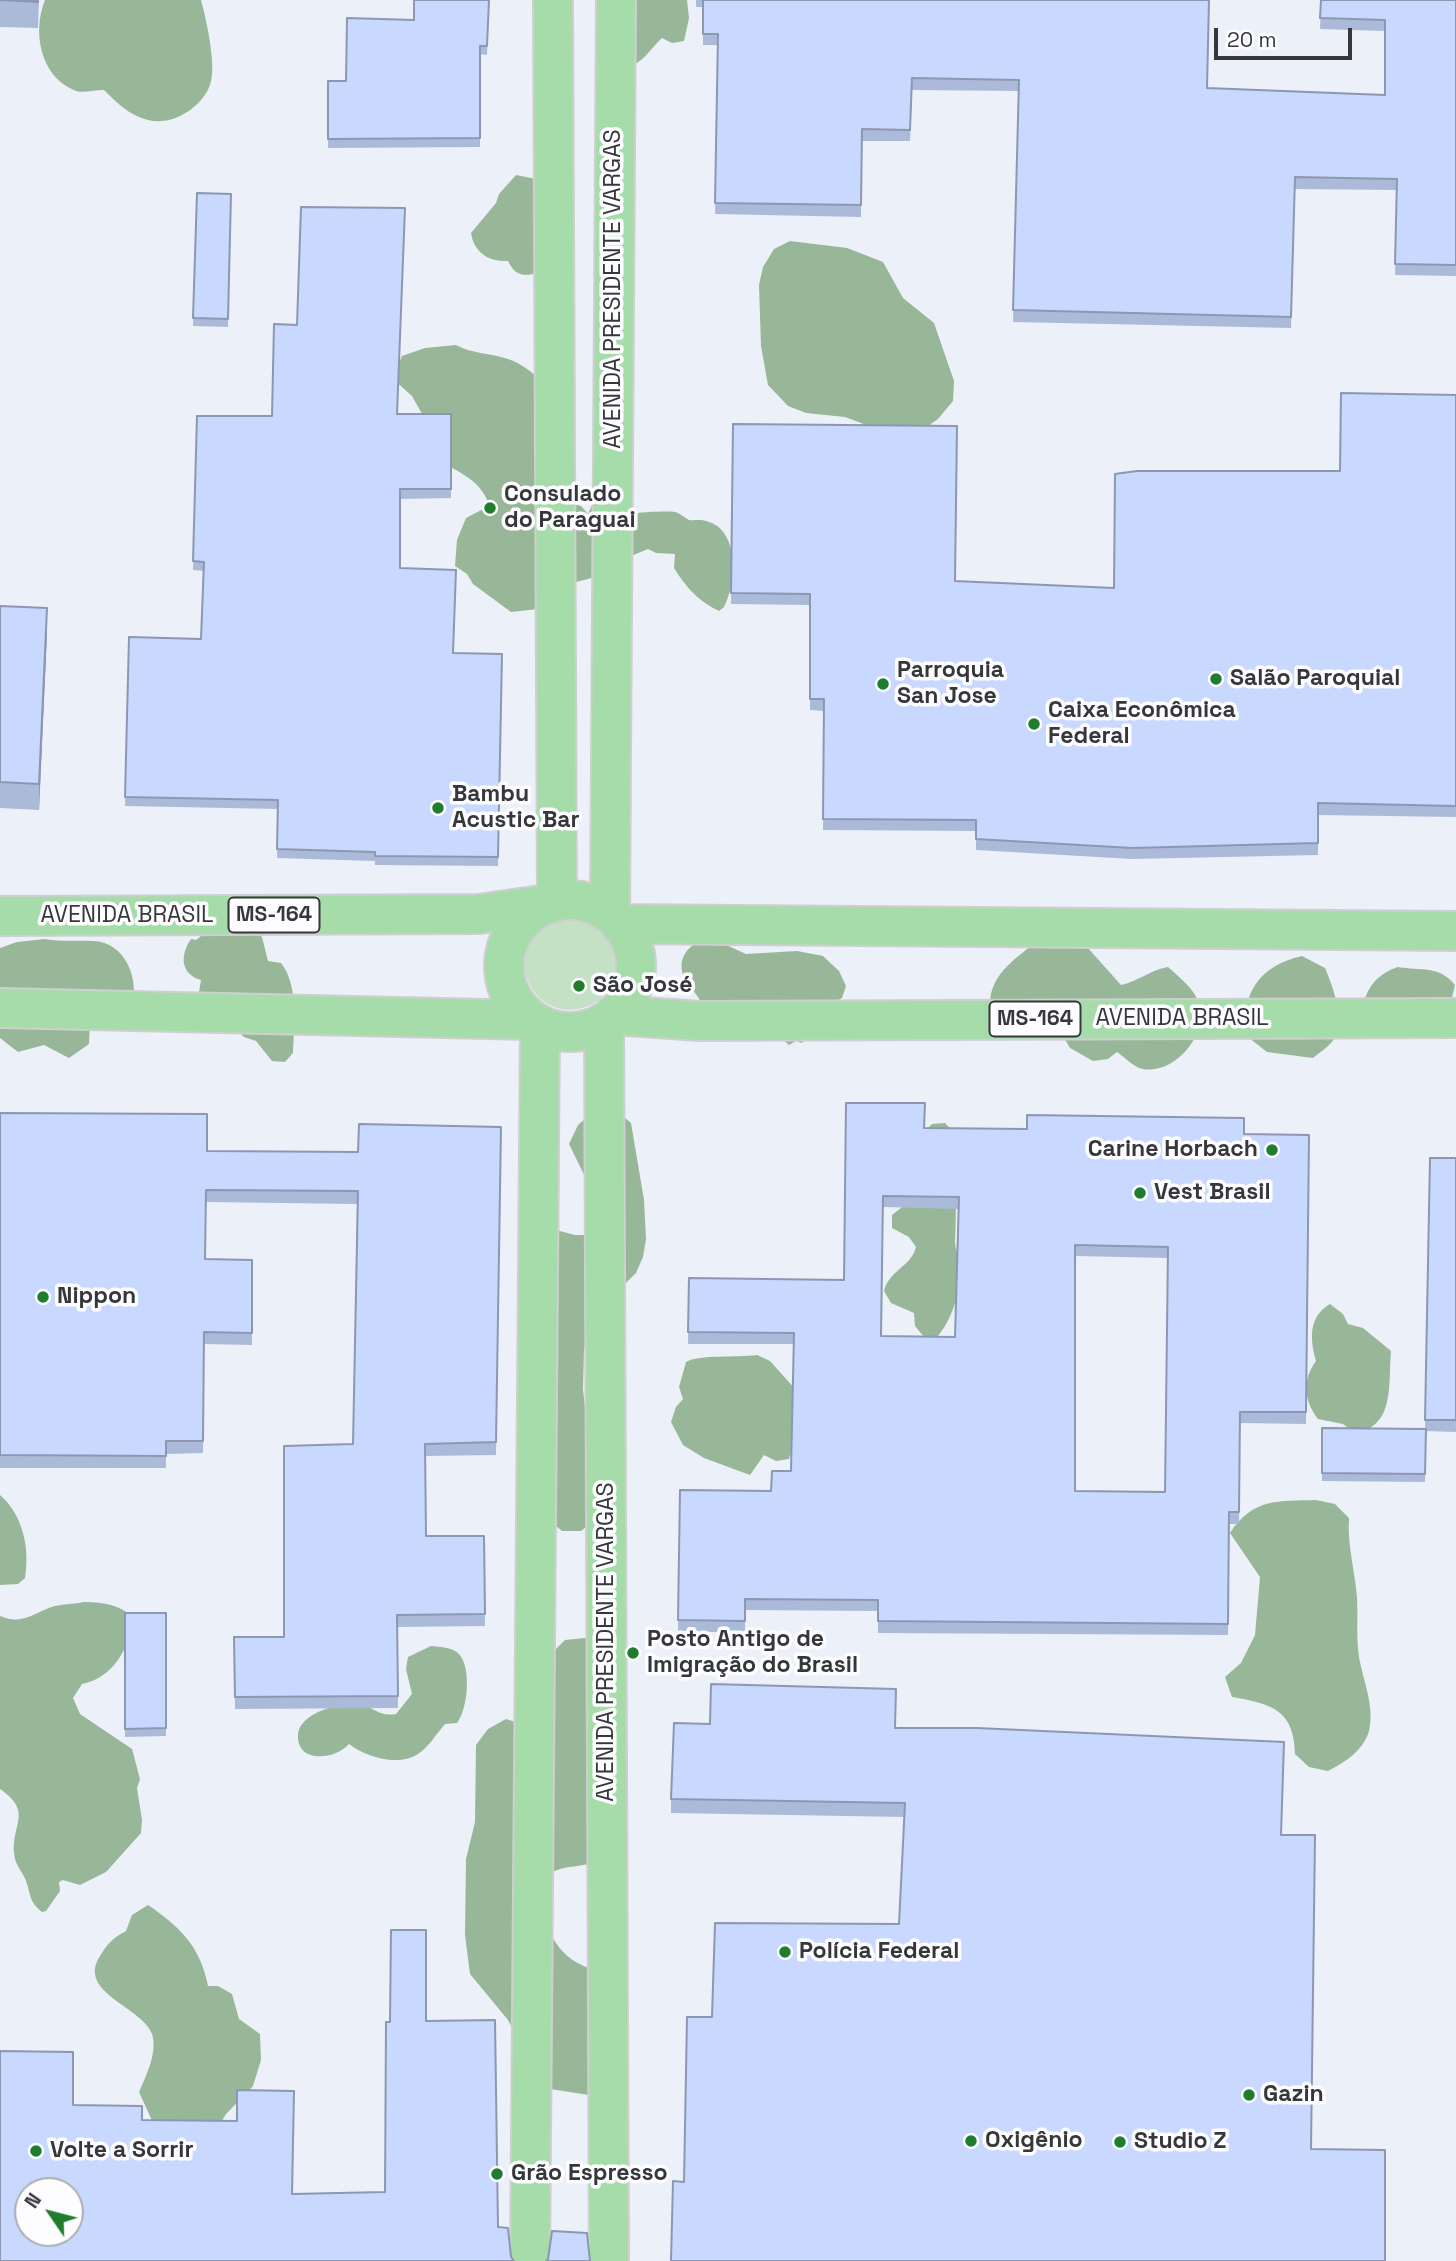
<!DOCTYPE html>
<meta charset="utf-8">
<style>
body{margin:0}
#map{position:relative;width:1456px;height:2261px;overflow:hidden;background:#ecf0f9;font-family:"Space Grotesk",sans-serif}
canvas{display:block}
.north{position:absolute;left:14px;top:2177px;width:70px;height:70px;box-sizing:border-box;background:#fdfdff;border:2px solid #adaeb0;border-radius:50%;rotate:305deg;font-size:19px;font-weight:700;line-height:28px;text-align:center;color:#36373a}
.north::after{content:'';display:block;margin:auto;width:24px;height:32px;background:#207d2e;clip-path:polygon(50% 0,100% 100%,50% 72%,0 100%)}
.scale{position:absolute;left:1214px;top:28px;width:138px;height:32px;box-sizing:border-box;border:4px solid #36373a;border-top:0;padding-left:9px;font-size:21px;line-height:24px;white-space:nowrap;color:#36373a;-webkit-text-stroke:5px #fdfdff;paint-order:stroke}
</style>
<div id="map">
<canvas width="1456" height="2261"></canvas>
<div class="north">N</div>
<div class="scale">20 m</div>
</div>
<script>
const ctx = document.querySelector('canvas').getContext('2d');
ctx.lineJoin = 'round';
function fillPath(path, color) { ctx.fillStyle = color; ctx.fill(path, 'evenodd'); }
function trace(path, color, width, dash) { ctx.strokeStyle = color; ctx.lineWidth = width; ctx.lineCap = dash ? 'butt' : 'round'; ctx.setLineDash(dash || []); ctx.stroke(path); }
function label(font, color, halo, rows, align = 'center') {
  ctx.font = font + ' "Space Grotesk",sans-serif'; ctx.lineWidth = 7; ctx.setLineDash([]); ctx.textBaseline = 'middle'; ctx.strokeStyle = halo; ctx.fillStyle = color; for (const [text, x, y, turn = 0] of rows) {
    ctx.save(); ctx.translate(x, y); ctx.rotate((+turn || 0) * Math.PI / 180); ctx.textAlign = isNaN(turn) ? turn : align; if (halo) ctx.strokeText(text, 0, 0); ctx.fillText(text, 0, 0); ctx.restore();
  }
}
const green = new Path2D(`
 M525 965a45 45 0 1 1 90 0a45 45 0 1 1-90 0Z`);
const forest = new Path2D(`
 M45 0H201C206 18 216 63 211 81 206 105 173 127 148 120 130 116 116 102 104 90 95 90 83 93 76 91 40 77 32 32 45 0Z
 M611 0H687L689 18 684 41 672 43 662 38C652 47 642 64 629 66Z
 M516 175 541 180 538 273C522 277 515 275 508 261 488 262 474 252 471 233L496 203 499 194Z
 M790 241 847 248 883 262 903 298 934 323 954 381 953 401 938 419 915 435 888 433 845 417 806 413 788 406 768 385 761 346 759 285 763 267 774 249Z
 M456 345C473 354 490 353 508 359 537 369 557 398 574 423L568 502 581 506 588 514 595 499 624 506 632 514C639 512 667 511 675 512 680 513 685 518 689 520 695 521 700 519 706 521 740 529 737 583 724 607L719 611C699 602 685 586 674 568L675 554 656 553 648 549 624 559 603 575 576 582 538 609 511 612 473 584 467 574 455 566 457 540 466 518 489 506C484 484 462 473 443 463L426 421 412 396 393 379 402 356 425 348Z
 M252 928 262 937 268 961 281 963C299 986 294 1025 293 1053L285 1062 272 1061 256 1041 244 1037 202 998 199 992 201 980C180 974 180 955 191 939L196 940 206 932Z
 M711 938 746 954 797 951 823 956 839 971 846 986 842 998 831 1004 802 1043 796 1041 789 1045 780 1037 702 1006C699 995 693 992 687 983 673 960 688 942 711 938Z
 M45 939C62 942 76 940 93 941 124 942 138 976 133 1001L90 1018 89 1044 69 1058 44 1045 18 1052 0 1038V948L17 942Z
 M1038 940 1087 947 1121 985C1139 981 1150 970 1168 967 1179 977 1195 989 1199 1004 1209 1036 1172 1078 1139 1068 1132 1065 1123 1056 1117 1052L1108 1059 1093 1061 1070 1048 1063 1036 990 1002C992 972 1016 959 1038 940Z
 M1302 956 1325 968C1333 987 1345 1019 1334 1039 1330 1046 1320 1052 1313 1058L1267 1052 1244 1034C1243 992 1259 966 1302 956Z
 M1398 967C1421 971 1439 965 1455 985L1449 1010 1363 1005C1368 985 1379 973 1398 967Z
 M605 1101 631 1123 644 1200 646 1239 643 1257 636 1273 595 1313 584 1350 583 1389 597 1518 581 1531H562L548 1519 556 1230 575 1235H595V1197L569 1144 578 1125Z
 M945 1123 954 1133C955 1169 957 1206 955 1241 955 1250 960 1259 960 1268 961 1291 952 1321 936 1338L924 1337 915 1326 914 1313 891 1303 884 1291C890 1269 911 1267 916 1247L909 1237 892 1228V1215L906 1204 923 1133 932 1124Z
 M1330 1304 1343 1314 1348 1324 1363 1328 1391 1351C1388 1382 1396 1430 1353 1432L1343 1424 1318 1419C1304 1401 1302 1380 1316 1361 1310 1339 1308 1317 1330 1304Z
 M757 1355 770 1361 796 1390 793 1446 789 1459 776 1461 764 1455 750 1475 704 1458 683 1445 671 1422 676 1407 683 1399 679 1387 686 1362C699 1354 738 1358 757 1355Z
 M0 1495C23 1515 30 1548 25 1578L18 1584 0 1585Z
 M1316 1500 1335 1504 1349 1518C1347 1545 1355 1571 1357 1598 1358 1617 1356 1637 1359 1657 1363 1680 1375 1707 1369 1731 1363 1751 1345 1762 1328 1771L1309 1767 1295 1754C1294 1709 1271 1704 1232 1697L1225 1677 1241 1663 1255 1635 1260 1577 1230 1533C1253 1498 1278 1501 1316 1500Z
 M84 1602C104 1602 121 1605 135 1619 127 1649 115 1677 82 1684L73 1698 80 1714 132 1749 140 1779 137 1788 142 1820 141 1833 106 1872 80 1885 63 1880 59 1882 60 1891 46 1911 42 1912C30 1902 31 1897 27 1884 24 1872 15 1867 14 1853 12 1823 33 1812 0 1789V1616C23 1626 34 1612 55 1606 64 1604 75 1604 84 1602Z
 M585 1638 604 1645 600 1861C568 1871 551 1861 532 1893 547 1924 553 1956 589 1968L595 2096 544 2088 508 2020 470 1974 465 1935 466 1859 475 1822 476 1745 488 1729 506 1719 524 1725 552 1653 565 1640Z
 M431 1646C440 1647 451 1647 458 1653 472 1666 468 1709 457 1723L445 1724C437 1733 428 1748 418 1754 398 1767 366 1757 349 1744 335 1760 296 1764 298 1734 300 1712 343 1701 361 1705 376 1708 379 1717 396 1714L412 1694 406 1669 408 1657Z
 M148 1905C180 1927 200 1946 208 1986H218L232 1994 239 2019 260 2034 261 2060 253 2086 226 2114 205 2148 160 2138 139 2092C146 2076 158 2052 152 2034 143 2007 76 1993 100 1956 108 1943 113 1938 126 1931L132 1915Z`);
const major = new Path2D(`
 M553 0 557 902
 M504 966a66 66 0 1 1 132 0a66 66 0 1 1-132 0Z
 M610 914 616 0
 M0 916 479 914 548 904
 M620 924 1456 931
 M0 1008 531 1020
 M613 1015 700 1021 1456 1018
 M604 1022 609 2261
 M530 2261 540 1025`);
const wall = new Path2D(`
 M0 0H39L38 28 0 27Z
 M489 0 487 55 480 54V147L328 148V81H346L414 20Z
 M696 0H1209L1207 88 1385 95V31L1320 29 1321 0H1456V276L1395 275 1397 190 1295 189 1291 328 1013 322 1019 91 912 90 910 141H862L861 217 715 214 718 45H703V7H696Z
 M197 193 231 194 228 327 193 326Z
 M1456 395V817L1318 815V855L1132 859 976 850V831L823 830 824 711 810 710V605L731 604 733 424 955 581 1114 588 1340 471Z
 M451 414V498L400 499V568L453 653 502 654 498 866 375 865V861L277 858 278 809 125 806 129 637 201 639 204 571 193 570 197 416Z
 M0 606 47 633 39 810 0 808Z
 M846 1103 924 1128 1309 1135 1306 1424 1240 1423 1239 1524H1229L1228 1635 878 1633V1611L745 1610V1632H678L680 1490 771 1491 791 1471 794 1344H688L689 1278 844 1280ZM883 1207 958 1209 955 1337 881 1336ZM1075 1256 1168 1258 1165 1492 1075 1491Z
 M0 1113 207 1151 358 1152 501 1127 496 1455 425 1456 426 1536H484L485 1626 398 1627V1708L235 1709 234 1637H284L353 1444 357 1204 206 1202 205 1259 252 1260V1345L204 1344 203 1453 166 1454V1468H0Z
 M1430 1158H1456V1432L1426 1431 1425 1482 1322 1481V1428L1425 1429Z
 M125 1613H166V1736L125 1737Z
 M710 1724 896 1728 1284 1742 684 2182 712 2017 899 1924 905 1817 671 1813V1799Z`);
const shadedWall = new Path2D(`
 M47 608V633L39 810V784Z`);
const building = new Path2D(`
 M0 0H38V2Z
 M414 0H489L487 46H480V138L328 139V81H346L347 18 414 20Z
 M703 0H1209L1207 88 1385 95V20L1320 18 1321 0H1456V265L1395 264 1397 179 1295 177 1291 317 1013 310 1019 80 912 78 910 130 862 129 861 205 715 203 718 34H703Z
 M197 193 231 194 228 319 193 318Z
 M301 207 405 208 397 414H451V489H400V568L456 570 453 653 502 654 498 857 375 856V852L277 849 278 800 125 797 129 637 201 639 204 562 193 561 197 416H272L274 324 297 325Z
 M1341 393 1456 395V806L1318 803V843L1132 848 976 839V820L823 819 824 699H810V594L731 593 733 424 957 426 955 581 1114 588 1115 474 1137 471H1340Z
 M0 606 47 608 39 784 0 782Z
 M846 1103H925L924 1128 1027 1129V1115L1244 1118V1134L1309 1135 1306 1412H1240L1239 1512H1229L1228 1624 878 1621V1600L745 1599V1621L678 1620 680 1490 771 1491 772 1471H791L794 1333 688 1332 689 1278 844 1280ZM883 1196 959 1197 955 1337 881 1336ZM1075 1245 1168 1247 1165 1492 1075 1491Z
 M0 1113 207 1114V1151L358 1152 359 1124 501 1127 496 1442 425 1444 426 1536H484L485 1614 397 1615 398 1696 235 1697 234 1637H284V1446L353 1444 358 1191 206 1190 205 1259 252 1260V1333L204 1332 203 1441H166V1456L0 1455Z
 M1430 1158H1456V1420H1425Z
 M1322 1428 1426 1429 1425 1474 1322 1473Z
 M125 1613H166V1728L125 1729Z
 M711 1684 896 1689 895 1728H977L1284 1742 1281 1835H1315L1311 2149 1385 2150V2261H671L673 2181 684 2182 687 2017H712L715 1923 899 1924 905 1803 671 1799 674 1723 710 1724Z
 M391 1930H426V2021L495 2020 498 2227 508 2228 511 2257 514 2261H0V2051L73 2052V2105L142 2106V2120L237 2121V2090L294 2091 292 2194 385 2192 386 2022H390ZM28 2191H70V2233H28Z
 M552 2231 587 2233 590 2261H546L548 2259Z`);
const markers = [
 [490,508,7,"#207d2e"],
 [1216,679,7,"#207d2e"],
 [883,684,7,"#207d2e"],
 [1034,724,7,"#207d2e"],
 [438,808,7,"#207d2e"],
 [579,986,7,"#207d2e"],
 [1272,1150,7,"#207d2e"],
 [1140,1193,7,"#207d2e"],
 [43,1297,7,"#207d2e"],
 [633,1653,7,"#207d2e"],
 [785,1952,7,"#207d2e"],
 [1249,2095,7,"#207d2e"],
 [971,2141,7,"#207d2e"],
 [1120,2142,7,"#207d2e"],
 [36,2151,7,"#207d2e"],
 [497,2174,7,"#207d2e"]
];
const shields = [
 [274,915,91],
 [1035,1019,91]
];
const shieldNames = [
 ["MS-164",274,915],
 ["MS-164",1035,1019]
];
const streetNames = [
 ["AVENIDA PRESIDENTE VARGAS",614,289,-90],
 ["AVENIDA BRASIL",127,916],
 ["AVENIDA BRASIL",1182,1019],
 ["AVENIDA PRESIDENTE VARGAS",607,1642,-90]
];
const poiNames = [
 ["Consulado",504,495],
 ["do Paraguai",504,521],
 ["Parroquia",897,671],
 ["San Jose",897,697],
 ["Salão Paroquial",1230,679],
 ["Caixa Econômica",1048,711],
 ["Federal",1048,737],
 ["Bambu",452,795],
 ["Acustic Bar",452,821],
 ["São José",593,986],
 ["Carine Horbach",1258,1150,"right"],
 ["Vest Brasil",1154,1193],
 ["Nippon",57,1297],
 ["Posto Antigo de",647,1640],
 ["Imigração do Brasil",647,1666],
 ["Polícia Federal",799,1952],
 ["Gazin",1263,2095],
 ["Oxigênio",985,2141],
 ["Studio Z",1134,2142],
 ["Volte a Sorrir",50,2151],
 ["Grão Espresso",511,2174]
];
fillPath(green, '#c4e0c5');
fillPath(forest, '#97b798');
trace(major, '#cfcfd0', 42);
trace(major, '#a6dcaa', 38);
fillPath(wall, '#acbada');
fillPath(shadedWall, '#8c97b2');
fillPath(building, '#c8d8fe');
trace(building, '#8c97b2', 2);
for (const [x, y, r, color] of markers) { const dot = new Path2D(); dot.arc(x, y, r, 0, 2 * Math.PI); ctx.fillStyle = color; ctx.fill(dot); trace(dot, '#fdfdff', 2.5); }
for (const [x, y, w] of shields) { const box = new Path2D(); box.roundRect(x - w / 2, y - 17.5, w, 35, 5); ctx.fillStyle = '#fdfdff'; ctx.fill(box); trace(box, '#36373a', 2); }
label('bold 21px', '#36373a', null, shieldNames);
label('23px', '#36373a', '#fdfdff', streetNames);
label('bold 23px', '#36373a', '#fdfdff', poiNames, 'left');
</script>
